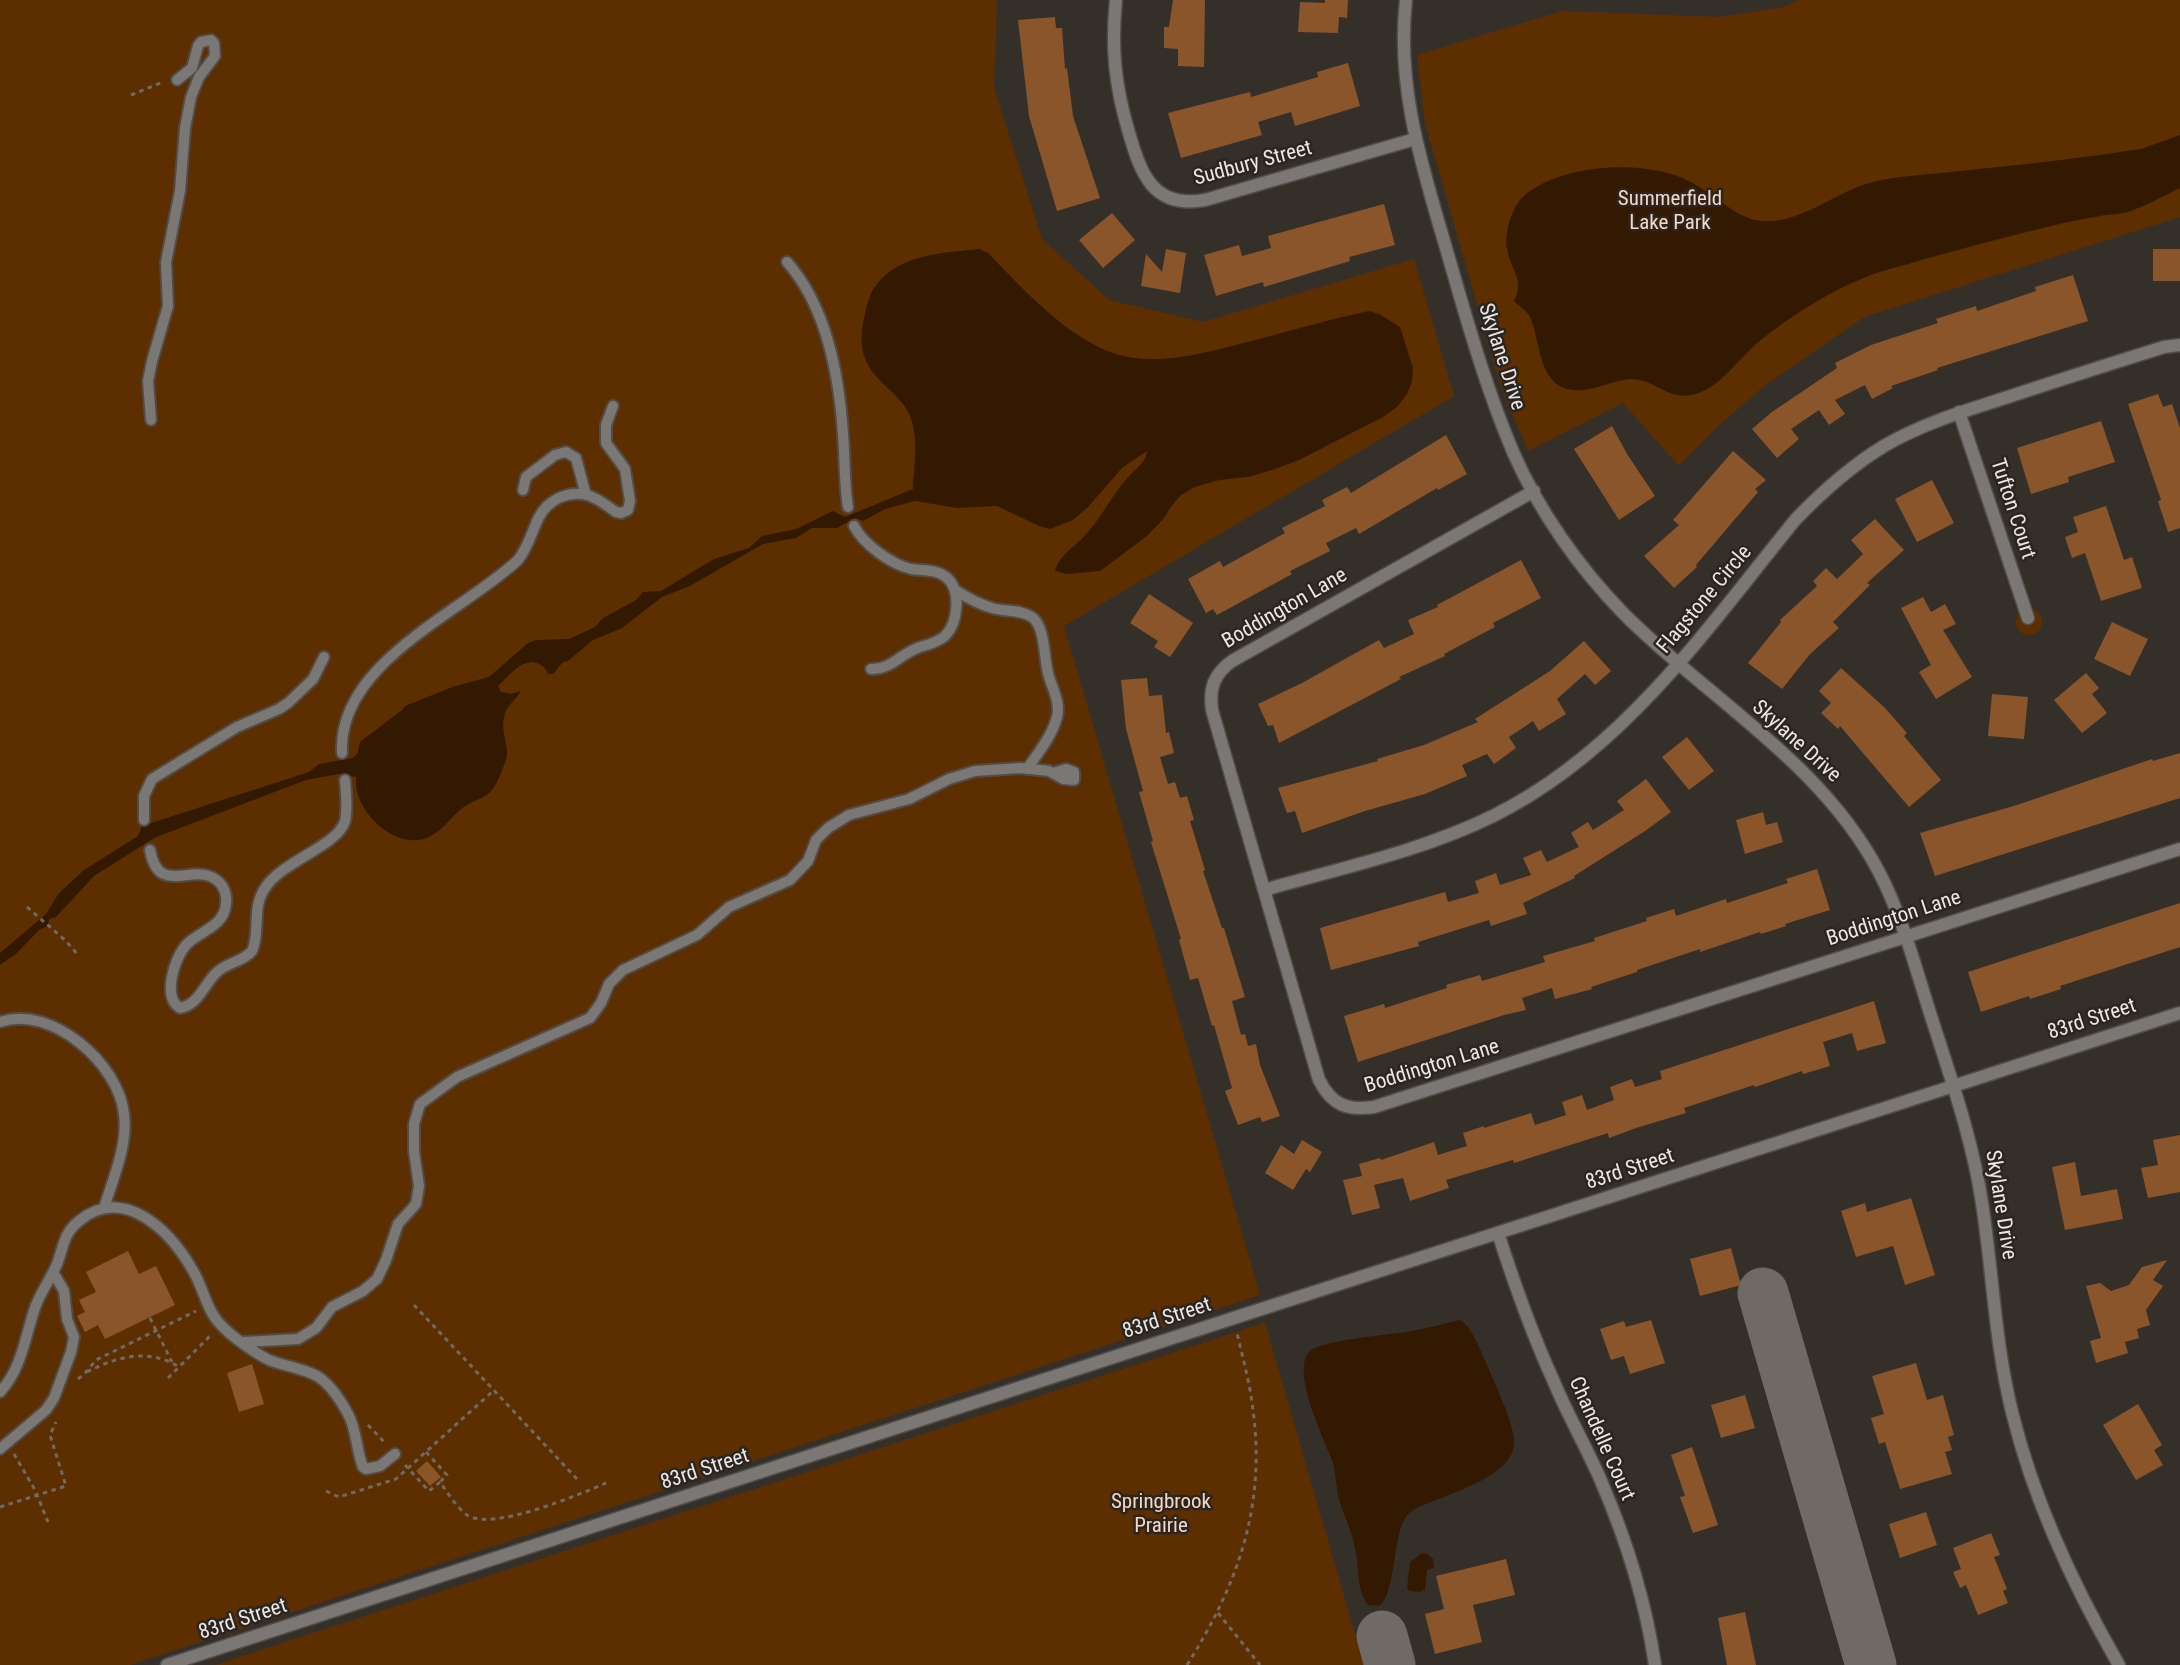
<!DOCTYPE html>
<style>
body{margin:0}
canvas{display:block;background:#352f2a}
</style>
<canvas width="2180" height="1665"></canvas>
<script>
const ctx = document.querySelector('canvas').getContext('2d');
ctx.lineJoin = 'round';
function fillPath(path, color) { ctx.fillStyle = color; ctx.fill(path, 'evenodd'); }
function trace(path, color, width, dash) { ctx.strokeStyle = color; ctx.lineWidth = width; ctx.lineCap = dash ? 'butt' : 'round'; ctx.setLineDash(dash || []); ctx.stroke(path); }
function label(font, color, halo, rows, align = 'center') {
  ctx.font = font + ' "Roboto Condensed",sans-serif'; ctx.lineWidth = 5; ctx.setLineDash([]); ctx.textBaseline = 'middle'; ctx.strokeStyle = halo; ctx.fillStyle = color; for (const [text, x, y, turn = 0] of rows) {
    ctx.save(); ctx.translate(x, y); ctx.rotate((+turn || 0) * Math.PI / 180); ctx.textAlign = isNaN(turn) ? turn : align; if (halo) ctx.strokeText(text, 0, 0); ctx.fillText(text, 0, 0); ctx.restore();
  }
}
const green = new Path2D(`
 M0 0H997L994 88 1042 239 1109 300 1203 322 1414 259 1454 396 1064 626 1260 1295 130 1665H0Z
 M1799 0H2180V217L1864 317 1763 387 1717 427 1679 466 1623 403 1528 451 1504 394 1495 367 1425 123 1417 55 1562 11 1720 17 1784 7Z
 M2016 622a13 13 0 1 1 26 0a13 13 0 1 1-26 0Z
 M1265 1323 1364 1665H215L1264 1323Z`);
const water = new Path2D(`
 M2180 135V188C2164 196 2147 205 2131 211 2119 215 2107 214 2095 217 2081 219 2068 222 2055 225 2009 236 1964 248 1918 261 1903 266 1886 269 1871 275 1832 290 1793 314 1761 340 1739 357 1720 390 1691 395 1669 400 1652 378 1630 379 1609 381 1585 396 1564 388 1538 378 1540 339 1530 317 1527 311 1519 306 1514 301 1525 279 1511 271 1507 249 1504 234 1512 205 1525 195 1563 163 1646 159 1689 181 1709 191 1735 216 1755 220 1794 228 1831 195 1866 184 1895 175 1930 175 1960 171 2021 165 2081 158 2141 149Z
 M979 249 988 253C1022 288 1068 339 1116 354 1162 368 1214 350 1259 339 1296 329 1332 319 1369 311L1379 314 1400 327 1413 368 1412 381 1407 394 1397 407 1383 417 1299 460 1272 470 1248 477 1219 480 1195 487 1181 495 1170 508 1165 517 1147 536 1100 571 1067 574 1055 571C1060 553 1076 547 1087 533 1104 514 1114 491 1132 473 1139 466 1146 461 1147 451L1122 468 1088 507 1073 520 1050 529 1039 526 997 506 957 508 915 501 885 509 863 521 855 518 837 528H812L796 538 763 544 690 586 662 597 622 628 593 640 568 661 563 662 553 674H548C546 669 544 666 539 664 523 656 509 676 498 686L501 692 511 694 521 691C516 699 508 705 505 713 500 729 507 739 507 754 507 760 499 778 496 784 488 800 472 799 460 810 449 819 442 831 429 837 400 850 367 822 358 795 356 789 356 783 356 777L339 774 306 780 154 838 94 876 56 917 49 919 48 926 39 930 17 953 0 965V953L46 914 59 893 84 870 138 836 142 826 309 772 319 764 353 758 357 754 360 742 402 710 405 706 455 686 489 677 528 643 536 640 569 639 595 627 603 618 636 600 643 592 661 591 714 559 749 548 762 536 796 529 833 511 845 517 913 489C914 467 919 438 910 416 901 394 878 385 867 363 859 347 861 331 865 314 867 306 869 295 874 288 897 254 942 253 979 249Z
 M1459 1320C1470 1322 1482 1354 1487 1365 1494 1382 1517 1429 1514 1446 1510 1475 1457 1491 1434 1501 1424 1505 1409 1509 1404 1520 1393 1540 1395 1595 1379 1606L1368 1605C1355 1588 1360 1567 1355 1548 1352 1532 1344 1516 1339 1500 1336 1488 1336 1471 1332 1460 1324 1439 1291 1372 1309 1352 1320 1340 1388 1335 1406 1332 1424 1329 1442 1324 1459 1320Z
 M1422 1553 1427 1554 1433 1559 1434 1568 1427 1570 1425 1591 1421 1590V1592L1409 1591 1407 1588 1410 1562Z`);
const taxiway = new Path2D(`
 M1763 1293 1871 1665
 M1382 1636 1390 1665`);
const building = new Path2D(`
 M1173 0H1205L1204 67 1178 66V49L1164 48V27H1169Z
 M1325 0H1348L1347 18 1339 17 1338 33 1298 32 1300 2 1325 3Z
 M1055 17 1056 28H1062L1065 69 1067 68 1073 116 1100 198 1057 211 1029 116 1018 20Z
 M1348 63 1360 106 1295 126 1291 112 1258 122 1262 135 1181 158 1168 113 1250 92 1251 97 1318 77 1317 72Z
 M1384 204 1395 245 1349 257 1350 261 1264 287 1263 282 1216 296 1204 255 1239 245 1242 256 1271 248 1268 236Z
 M1112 213 1135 240 1103 268 1079 240Z
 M1166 249 1186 253 1180 293 1141 286 1146 254 1162 272Z
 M2153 249H2180V281H2153Z
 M2073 275 2088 321 1937 368 1938 370 1891 386 1893 388 1872 399 1865 385 1835 400 1845 414 1829 425 1819 410 1791 429 1799 439 1777 458 1752 429 1772 412 1837 368 1835 363 1871 345 1938 323 1936 319 1976 306 1977 311 2036 291 2035 287Z
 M2158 394 2163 407 2172 404 2180 428V528L2168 532 2158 501 2161 500 2128 404Z
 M2101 421 2115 462 2068 477 2069 482 2031 494 2017 448Z
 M1612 426 1627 454 1655 496 1619 520 1574 449Z
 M1446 435 1467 474 1438 490 1437 488 1359 534 1356 528 1326 543 1330 551 1290 571 1292 574 1217 615 1213 609 1206 613 1188 579 1220 561 1223 567 1285 533 1282 528 1325 506 1322 500 1347 487 1351 493Z
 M1733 451 1766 480 1755 489 1758 492 1696 565 1697 567 1674 588 1644 556 1679 525 1673 520Z
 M1932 480 1954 523 1917 542 1895 499Z
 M2106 506 2124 560 2132 557 2142 588 2101 601 2085 553 2072 558 2065 537 2078 532 2073 517Z
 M1875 519 1904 550 1867 583 1870 585 1833 622 1839 628 1810 654 1782 689 1748 663 1781 622 1780 620 1817 586 1813 581 1826 568 1837 579 1863 554 1851 540Z
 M1521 560 1541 598 1493 623 1495 627 1444 654 1445 656 1399 677 1401 679 1279 743 1273 725 1268 726 1258 704 1302 683 1379 640 1384 648 1414 634 1408 620 1438 607 1437 605Z
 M1149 594 1193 623 1170 657 1154 647 1158 641 1130 623Z
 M1923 597 1931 612 1945 604 1956 624 1943 630 1972 677 1936 699 1919 672 1931 665 1901 608Z
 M2112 622 2148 639 2130 676 2094 659Z
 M1584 641 1611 671 1595 685 1585 674 1557 699 1566 714 1539 731 1533 721 1509 737 1516 748 1494 764 1487 754 1462 765 1467 776 1425 794 1365 811 1302 833 1295 811 1287 813 1278 788 1378 761 1377 759 1424 745 1478 722 1475 719 1550 671Z
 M1841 668 1885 708 1907 733 1904 736 1941 780 1909 807 1840 726 1838 729 1821 713 1831 703 1819 691Z
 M2086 673 2099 688 2092 694 2107 713 2082 733 2054 700Z
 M1147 678 1149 696 1162 695 1166 733 1169 732 1174 753 1160 757 1168 784 1175 782 1180 798 1187 796 1194 820 1190 821 1205 870 1203 871 1222 928H1224L1245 997 1232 1001 1241 1035 1245 1034 1248 1046 1256 1044 1260 1065 1280 1116 1262 1122 1260 1117 1238 1125 1225 1091 1232 1088 1214 1025 1212 1026 1198 978 1190 980 1179 940 1181 939 1151 842 1153 841 1139 792 1143 791 1126 729 1121 680Z
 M1992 694 2028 697 2024 739 1988 736Z
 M1687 737 1714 771 1689 790 1662 757Z
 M2180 753V798L1935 876 1920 833 2017 805 2152 759 2153 761Z
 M1646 779 1671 812 1645 831 1574 876 1575 878 1523 903 1527 914 1491 926 1489 920 1418 942 1419 946 1331 970 1320 928 1445 892 1448 902 1479 893 1475 881 1496 873 1500 885 1531 875 1523 858 1541 850 1547 862 1579 847 1571 833 1588 822 1593 830 1624 810 1617 801Z
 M1763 812 1766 825 1777 822 1783 842 1745 854 1736 820Z
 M1817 869 1830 910 1785 924 1786 926 1761 934 1760 932 1700 952V949L1637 970V972L1591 987 1592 989 1555 999 1552 988 1522 998 1526 1010 1504 1015 1358 1062 1344 1016 1384 1004 1385 1008 1447 988 1446 985 1480 975 1482 981 1545 962 1543 956 1595 941 1594 938 1647 921 1646 918 1674 909 1676 916 1726 899 1727 903 1788 883 1786 879Z
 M2180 903V947L2060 986 2061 989 2030 999 2029 996 1981 1012 1968 972Z
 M1874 1001 1886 1043 1857 1051 1852 1033 1823 1042 1830 1066 1803 1074 1802 1071 1755 1087 1754 1085 1684 1108 1686 1113 1636 1128 1609 1138 1608 1133 1514 1163 1513 1160 1446 1180 1449 1188 1410 1201 1403 1178 1374 1185 1380 1208 1352 1215 1343 1180 1362 1176 1359 1164 1380 1158 1381 1160 1434 1142 1438 1155 1467 1146 1463 1133 1484 1126V1128L1531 1113 1535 1125 1566 1115 1562 1102 1582 1095 1587 1110 1614 1100 1610 1087 1632 1079 1635 1087 1662 1079 1660 1071Z
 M2180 1135V1192L2148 1198 2141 1168 2158 1165 2153 1140Z
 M1302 1140 1322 1152 1310 1172 1306 1169 1293 1190 1265 1173 1281 1145 1294 1154Z
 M2075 1162 2081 1196 2117 1189 2123 1219 2065 1230 2052 1167Z
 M1911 1198 1935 1275 1905 1285 1893 1246 1856 1257 1841 1211 1865 1203 1867 1212Z
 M1731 1248 1741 1285 1700 1296 1690 1259Z
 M128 1251 139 1274 156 1266 175 1305 105 1339 98 1325 85 1332 77 1316 85 1312 79 1300 96 1292 86 1272Z
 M2167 1260 2153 1280 2163 1286 2146 1310 2150 1325 2137 1329 2139 1338 2125 1342 2128 1353 2096 1363 2090 1341 2101 1338 2086 1286 2100 1283 2111 1291 2129 1285 2142 1267Z
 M1651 1320 1665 1363 1630 1374 1624 1356 1611 1360 1600 1329 1624 1321 1626 1327Z
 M1916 1363 1927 1400 1943 1395 1954 1435 1948 1437 1952 1450 1945 1452 1952 1474 1900 1489 1885 1442 1879 1444 1871 1418 1884 1414 1872 1376Z
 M252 1364 264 1404 239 1412 227 1373Z
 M1745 1395 1755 1428 1721 1438 1711 1405Z
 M2138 1404 2162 1445 2154 1450 2163 1465 2136 1480 2103 1425Z
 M1692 1447 1718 1525 1693 1533 1680 1497 1685 1496 1671 1455Z
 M427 1461 441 1477 430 1486 416 1471Z
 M1926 1512 1937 1545 1900 1558 1889 1524Z
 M1991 1533 2000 1555 1994 1557 2007 1589 2003 1591 2008 1603 1978 1615 1966 1585 1960 1588 1953 1572 1961 1569 1953 1548Z
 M1506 1559 1515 1595 1473 1605 1482 1642 1435 1654 1425 1614 1444 1609 1436 1576Z
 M1745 1612 1756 1665H1727L1718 1618Z`);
const path = new Path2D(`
 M131 95 163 82
 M27 907 66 941 79 956
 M414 1305 577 1479
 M150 1318 172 1362
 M87 1372C118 1356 149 1348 179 1367
 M168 1378 211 1335
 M78 1379 86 1372 96 1360 196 1311
 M368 1425 386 1444
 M426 1452 447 1475 440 1482
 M14 1454 35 1490 48 1522
 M405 1465 429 1491 440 1482C448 1493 456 1507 467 1515 492 1532 580 1494 606 1483
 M326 1491 339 1497 396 1479 493 1391
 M0 1507 66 1486 50 1435 56 1422
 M1218 1613 1260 1665
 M1187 1665C1238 1584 1266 1506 1253 1410 1250 1384 1243 1359 1237 1333`);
const service = new Path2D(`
 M787 262C827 307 839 375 843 434 845 458 844 483 848 507
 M151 420 148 381 152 361 168 306 166 262 180 191 185 128 191 97 199 77 215 56 214 43 211 40 201 42 198 46 192 68 177 80
 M523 490 526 477 555 455 566 452 576 458 586 495
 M854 526C864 545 891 564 911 569 923 571 936 569 946 577 962 590 958 623 945 636 938 642 928 645 920 647 901 653 891 670 871 669
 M955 590C966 597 978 604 992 608 1005 612 1019 609 1032 617 1045 626 1044 658 1048 673 1051 687 1061 701 1057 717 1052 736 1038 753 1027 769
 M342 753C337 663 463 612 518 560 528 548 532 531 539 517 548 500 568 490 587 495 598 498 607 506 616 512L621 513 628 510 630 501 625 469 606 443V425L613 406
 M144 820V796L152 779 237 727 279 709 288 703 313 679 324 657
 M150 850C159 900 196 858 220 883 225 889 227 896 226 904 224 927 199 931 186 945 174 959 162 997 180 1008 198 1005 204 985 216 973 227 962 243 962 252 951 261 931 251 909 265 888 282 861 338 846 345 821 348 808 346 793 345 780
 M0 1022C51 1004 119 1064 124 1114 128 1145 113 1179 104 1208
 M244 1342 298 1339 316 1328 332 1307 363 1291 377 1279 386 1260 398 1224 416 1204 419 1186 414 1151V1124L420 1104 457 1077 590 1018 601 1003 609 984 623 970 697 935 729 907 790 880 808 861 816 840 828 828 849 815 909 799 949 779 975 771 1021 768 1049 771 1063 779 1074 780V772L1066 769 1053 773
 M0 1392C23 1367 25 1335 36 1305 42 1290 51 1278 57 1264 64 1246 63 1234 79 1221 124 1184 170 1231 192 1269 203 1286 206 1310 221 1325 232 1337 255 1353 269 1360 284 1366 302 1368 317 1376 330 1384 341 1401 348 1414 357 1430 356 1450 363 1467L366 1469 380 1466 395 1454
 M0 1449 46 1410 54 1398 71 1352 74 1337 67 1319 64 1291 53 1272`);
const minor = new Path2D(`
 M1116 0C1111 48 1115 86 1129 133 1141 174 1153 209 1205 200L1415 139
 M1406 0C1396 86 1422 166 1446 248 1466 317 1485 386 1513 452 1539 511 1579 568 1624 614 1710 700 1822 763 1879 872 1902 916 1915 966 1930 1013 1950 1076 1972 1137 1982 1203 1993 1274 1995 1346 2013 1416 2035 1504 2074 1587 2119 1665
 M1959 412 2028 618
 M1534 491 1232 661C1214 674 1209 688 1212 710L1319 1080C1332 1105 1347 1111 1374 1107L2180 849
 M1264 890C1341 868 1422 851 1493 816 1623 752 1707 628 1796 519 1823 491 1851 466 1884 446 1923 423 1968 410 2011 396 2062 379 2113 363 2164 347L2180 345
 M1498 1233C1514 1283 1532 1334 1554 1382 1568 1416 1587 1448 1601 1481 1626 1539 1646 1603 1655 1665
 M167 1665 1243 1315 2180 1013`);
const streetNames = [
 ["Sudbury Street",1253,164,-15],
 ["Skylane Drive",1501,357,72],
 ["Tufton Court",2012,509,72],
 ["Flagstone Circle",1705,600,-50],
 ["Boddington Lane",1285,609,-30],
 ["Skylane Drive",1796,742,42],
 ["Boddington Lane",1894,919,-18],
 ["83rd Street",2092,1020,-18],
 ["Boddington Lane",1432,1067,-17],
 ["83rd Street",1630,1170,-18],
 ["Skylane Drive",2000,1205,81],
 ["83rd Street",1167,1319,-18],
 ["Chandelle Court",1601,1439,66],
 ["83rd Street",705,1470,-18],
 ["83rd Street",243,1620,-18]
];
const parkNames = [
 ["Summerfield",1670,200],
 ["Lake Park",1670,224],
 ["Springbrook",1161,1503],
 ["Prairie",1161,1527]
];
fillPath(green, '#5d2e00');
fillPath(water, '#331802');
trace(taxiway, '#706a66', 51);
fillPath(building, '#8a552a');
trace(service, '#524c48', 14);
trace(minor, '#524c48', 15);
trace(path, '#706a66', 3, [4.5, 4.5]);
trace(service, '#7a7774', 10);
trace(minor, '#7a7774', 12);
label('21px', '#ebe7e4', '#2b2521', streetNames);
label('21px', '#f8d7c0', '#2b2521', parkNames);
</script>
